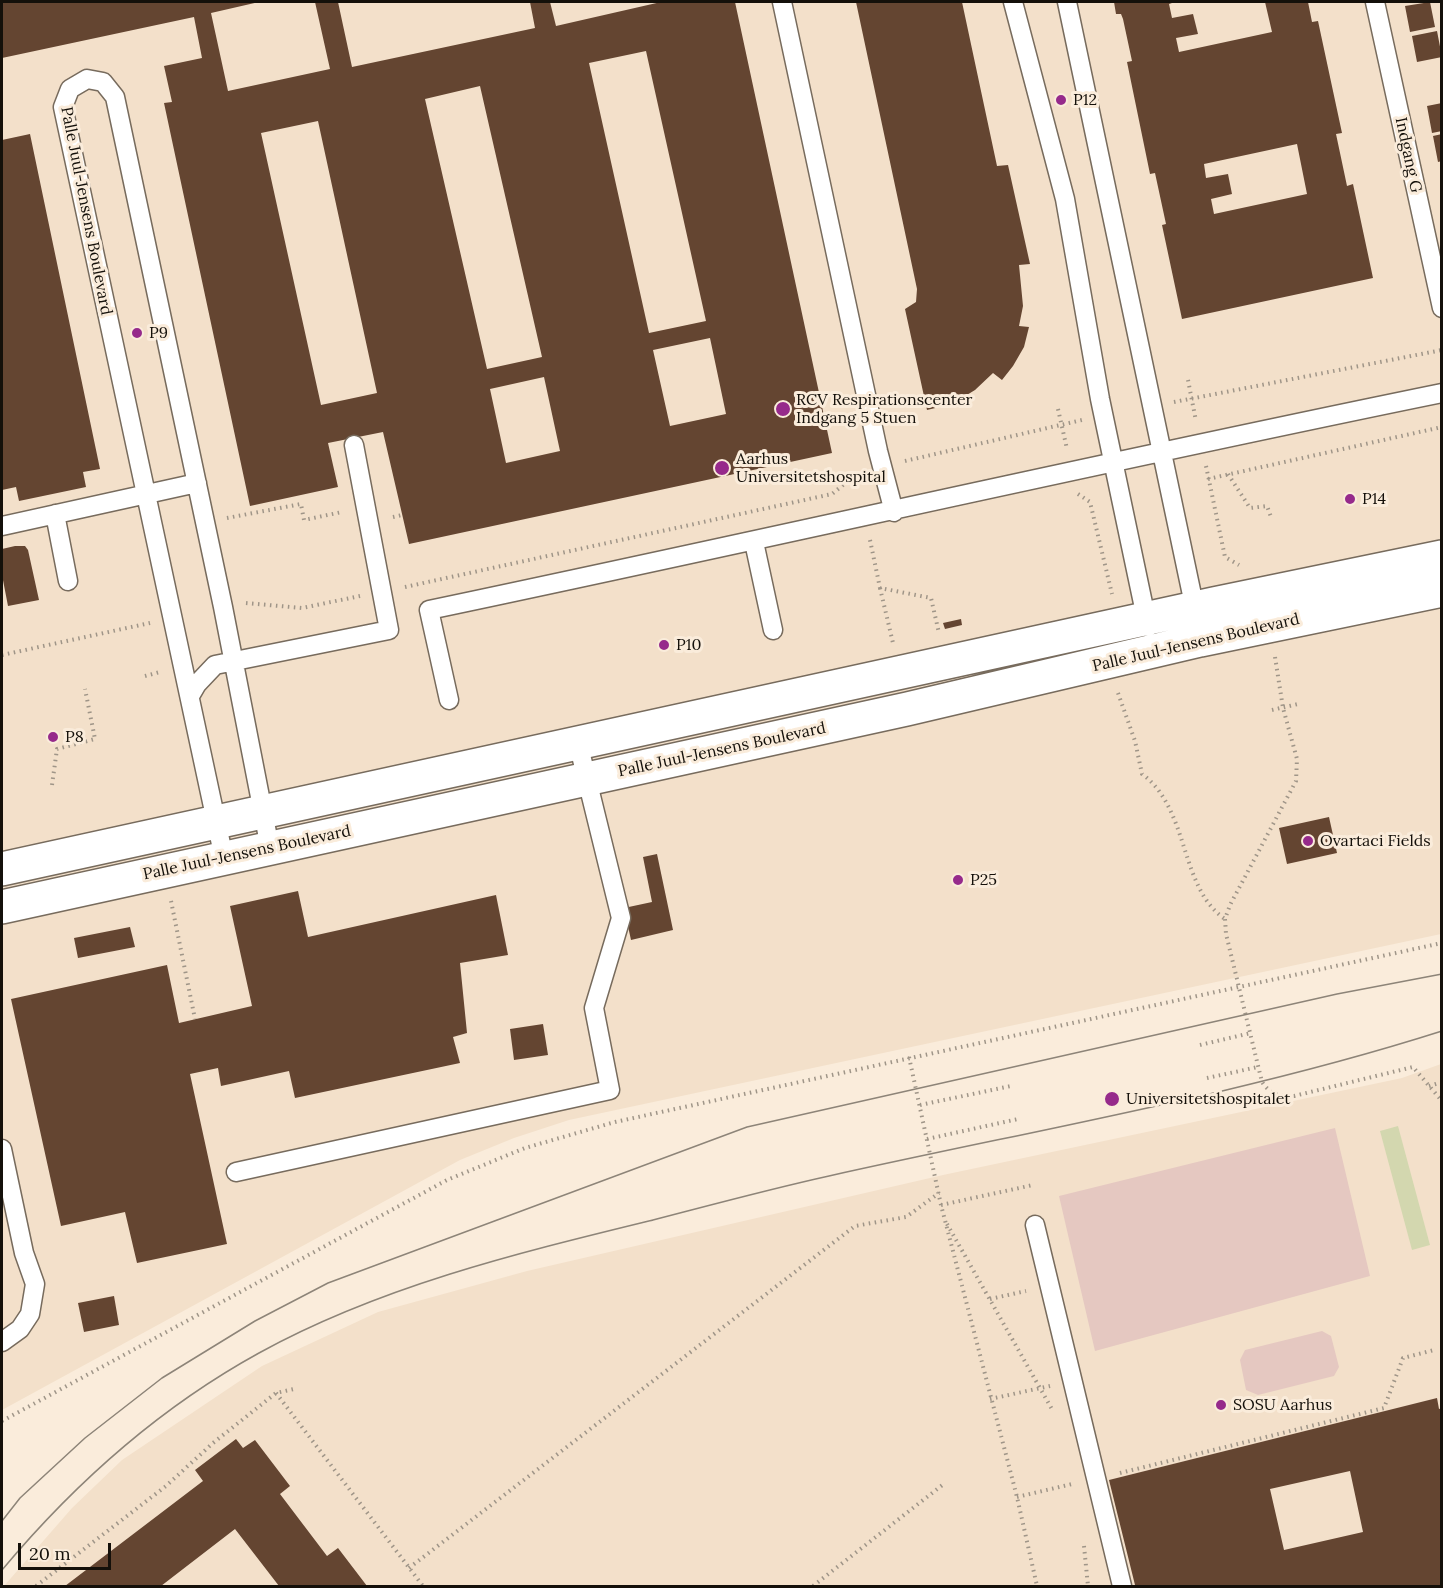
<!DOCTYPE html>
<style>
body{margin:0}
#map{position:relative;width:1443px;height:1588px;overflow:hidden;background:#faecdb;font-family:Lora,serif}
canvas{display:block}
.frame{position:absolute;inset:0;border:3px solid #14100a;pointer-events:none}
.scale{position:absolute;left:18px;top:1543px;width:93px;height:27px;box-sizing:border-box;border:3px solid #14100a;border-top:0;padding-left:8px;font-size:18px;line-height:21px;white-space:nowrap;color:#14100a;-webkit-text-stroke:4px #faecdb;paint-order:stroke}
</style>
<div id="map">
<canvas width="1443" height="1588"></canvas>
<div class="frame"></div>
<div class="scale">20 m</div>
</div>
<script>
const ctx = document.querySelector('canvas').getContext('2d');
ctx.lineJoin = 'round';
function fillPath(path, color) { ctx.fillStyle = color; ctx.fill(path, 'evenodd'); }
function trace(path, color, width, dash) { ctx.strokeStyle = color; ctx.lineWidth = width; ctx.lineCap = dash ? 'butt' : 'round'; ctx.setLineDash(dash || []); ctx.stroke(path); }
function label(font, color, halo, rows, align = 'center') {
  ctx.font = font + ' Lora,serif'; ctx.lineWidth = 6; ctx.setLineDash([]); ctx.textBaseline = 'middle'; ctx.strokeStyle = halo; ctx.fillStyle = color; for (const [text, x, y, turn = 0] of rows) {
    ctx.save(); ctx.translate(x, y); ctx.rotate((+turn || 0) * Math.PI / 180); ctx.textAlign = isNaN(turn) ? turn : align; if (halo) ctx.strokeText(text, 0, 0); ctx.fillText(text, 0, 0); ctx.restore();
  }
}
const built = new Path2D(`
 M2 2H1441V934L569 1120 514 1138 460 1160 2 1410Z
 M1441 1064V1586H4L72 1508 122 1460 262 1366 378 1312 527 1271 943 1175 1402 1078Z`);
const green = new Path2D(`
 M1335 1128 1370 1276 1095 1351 1059 1196Z
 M1322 1331 1331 1336 1339 1367 1334 1376 1258 1395 1246 1390 1240 1360 1245 1350Z`);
const water = new Path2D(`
 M1398 1126 1430 1245 1412 1250 1380 1131Z`);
const building = new Path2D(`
 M2 2H259L211 13 228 91 330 69 315 2H338L352 67 535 28 530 2H550L556 26 661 2H735L832 453 409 544 383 432 328 443 338 487 250 506 164 103 172 102 164 66 202 58 194 17 2 58ZM646 51 706 321 649 333 589 63ZM480 86 542 357 487 369 425 99ZM318 121 377 393 321 405 261 133ZM710 338 726 414 670 426 653 350ZM544 377 560 451 506 463 490 389Z
 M856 2H962L997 166 1008 165 1030 264 1019 265 1023 306 1019 326 1029 327 1024 347 1013 366 1002 380 993 373 975 390 952 404 927 410 905 309 916 302 917 289Z
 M1114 2H1175L1169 4 1172 18 1193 14 1198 34 1176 38 1179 52 1272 32 1265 2H1308L1312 22 1318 21 1342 133 1336 134 1347 186 1353 184 1373 278 1182 319 1162 225 1166 224 1155 173 1150 174 1127 62 1132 61 1123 19 1121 14H1116ZM1297 144 1307 194 1214 214 1211 199 1232 194 1228 174 1206 178 1204 164Z
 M1430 2 1435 27 1410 32 1405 6Z
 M1437 31 1442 57 1417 62 1412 36Z
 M1442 103V131L1432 133 1427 106Z
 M30 134 100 469 83 472 86 487 19 501 16 487 2 490V140Z
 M1442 134V161L1438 162 1433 136Z
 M15 546H25L28 550 39 600 8 606 2 575V549Z
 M961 619 962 625 945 629 943 623Z
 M1329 817 1337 853 1287 864 1279 828Z
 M657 854 673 930 631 940 624 908 652 902 643 857Z
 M298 891 308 937 496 895 508 955 460 963 467 1033 453 1037 460 1063 295 1098 289 1071 221 1086 218 1068 190 1074 227 1244 137 1263 125 1212 61 1226 11 999 167 965 179 1023 252 1006 230 906Z
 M130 927 135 947 78 958 74 938Z
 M543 1024 548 1055 514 1060 510 1029Z
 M114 1296 119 1325 84 1332 78 1303Z
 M1437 1398 1439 1409 1442 1408V1586H1131L1135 1585 1109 1480ZM1350 1471 1363 1532 1284 1550 1270 1489Z
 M236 1439 243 1448 255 1440 290 1486 280 1494 327 1556 338 1548 367 1586H279L235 1529 161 1586H65L203 1481 195 1470Z`);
const path = new Path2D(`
 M1188 380 1196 421
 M1174 402 1442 350
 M1058 409 1067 449
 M905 461 1082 420
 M1206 466 1225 557 1239 565
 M1228 474 1250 508 1267 506 1271 517
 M1208 479 1442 427
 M1078 494 1090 502 1112 594
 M393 517 402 515
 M227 518 301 504 304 520 342 512
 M870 540 880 588 931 598 939 633
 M405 587 832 494 859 472
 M880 588 893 643
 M246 603 302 608 360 596
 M2 655 150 623
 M1275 657 1283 708 1297 759 1296 781 1230 905 1225 919 1226 934 1262 1082C1270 1094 1279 1097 1294 1096L1413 1067 1442 1101
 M145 676 160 672
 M1118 693 1135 741 1142 774C1190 809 1179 888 1225 919
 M1272 710 1298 704
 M52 785 57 749 95 739 85 689
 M171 901 195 1019
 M1200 1045 1251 1033
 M909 1057 941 1205 1017 1497 1037 1586
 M1207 1078 1258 1067
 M1429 1086 1442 1082
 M920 1105 1011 1086
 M927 1139 1018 1119
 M941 1205 1033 1185
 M947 1224 1053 1411
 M990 1299 1026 1291
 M276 1393 423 1586
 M990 1399 1050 1386
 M2 1421 447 1180 525 1148 615 1122 1442 943
 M1120 1473 1384 1408 1403 1358 1434 1350
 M1017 1497 1072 1484
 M1084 1546 1088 1586
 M409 1568 855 1226 906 1217 939 1193
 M36 1586 166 1486 213 1443 276 1393 294 1389
 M813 1586 945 1483`);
const lane = new Path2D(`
 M782 2 878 451 894 512
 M1013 2 1065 199 1100 399 1148 627
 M1067 2 1196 614
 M1375 2 1442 308
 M55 514 68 581
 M2 526 197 483
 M754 542 773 630
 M190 696 197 684 215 665 389 630 354 445
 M449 700 429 610C767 539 1103 462 1442 393
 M224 858 63 107 70 89 87 79 103 82 115 97 223 607 270 848
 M2 1149 24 1253 35 1284 30 1314 20 1329 2 1342
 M236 1172 610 1090 594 1008 621 918 578 743
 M1035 1225 1122 1586`);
const secondary = new Path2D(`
 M2 869 1213 604 1442 557
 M2 907 907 709 1200 640 1442 590`);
const tram = new Path2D(`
 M2 1521 20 1498 85 1438 162 1378 255 1321 328 1283 747 1127 1337 994 1442 974
 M2 1570C74 1484 159 1408 259 1353 381 1286 518 1253 653 1220 711 1205 770 1189 829 1176 1034 1130 1241 1095 1442 1031`);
const markers = [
 [1061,100,6,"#962a8b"],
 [137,333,6,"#962a8b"],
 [783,409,8,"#962a8b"],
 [722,468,8,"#962a8b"],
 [1350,499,6,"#962a8b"],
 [664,645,6,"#962a8b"],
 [53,737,6,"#962a8b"],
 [1308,841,6,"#962a8b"],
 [958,880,6,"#962a8b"],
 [1112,1099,8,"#962a8b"],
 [1221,1405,6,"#962a8b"]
];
const poiNames = [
 ["P12",1073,100],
 ["P9",149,333],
 ["RCV Respirationscenter",796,400],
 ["Indgang 5 Stuen",796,418],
 ["Aarhus",736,459],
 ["Universitetshospital",736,477],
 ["P14",1362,499],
 ["P10",676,645],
 ["P8",65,737],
 ["Ovartaci Fields",1320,841],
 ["P25",970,880],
 ["Universitetshospitalet",1126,1099],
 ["SOSU Aarhus",1233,1405]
];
const streetNames = [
 ["Indgang G",1408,155,78],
 ["Palle Juul-Jensens Boulevard",86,211,79],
 ["Palle Juul-Jensens Boulevard",1196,643,-13],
 ["Palle Juul-Jensens Boulevard",722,750,-12],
 ["Palle Juul-Jensens Boulevard",247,853,-12]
];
fillPath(built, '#f3e0ca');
fillPath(green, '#e5c8c1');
fillPath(water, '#d3d7af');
fillPath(building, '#644531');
trace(lane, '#776b5d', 21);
trace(secondary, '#776b5d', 36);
trace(path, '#9f9588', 4, [1.5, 4.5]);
trace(lane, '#fff', 18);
trace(secondary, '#fff', 33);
trace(tram, '#8d8478', 1.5);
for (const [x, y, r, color] of markers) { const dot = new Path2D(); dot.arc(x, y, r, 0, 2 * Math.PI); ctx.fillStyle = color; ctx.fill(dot); trace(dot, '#faecdb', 2); }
label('16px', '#14100a', '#faecdb', poiNames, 'left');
label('16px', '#14100a', '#faecdb', streetNames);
</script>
